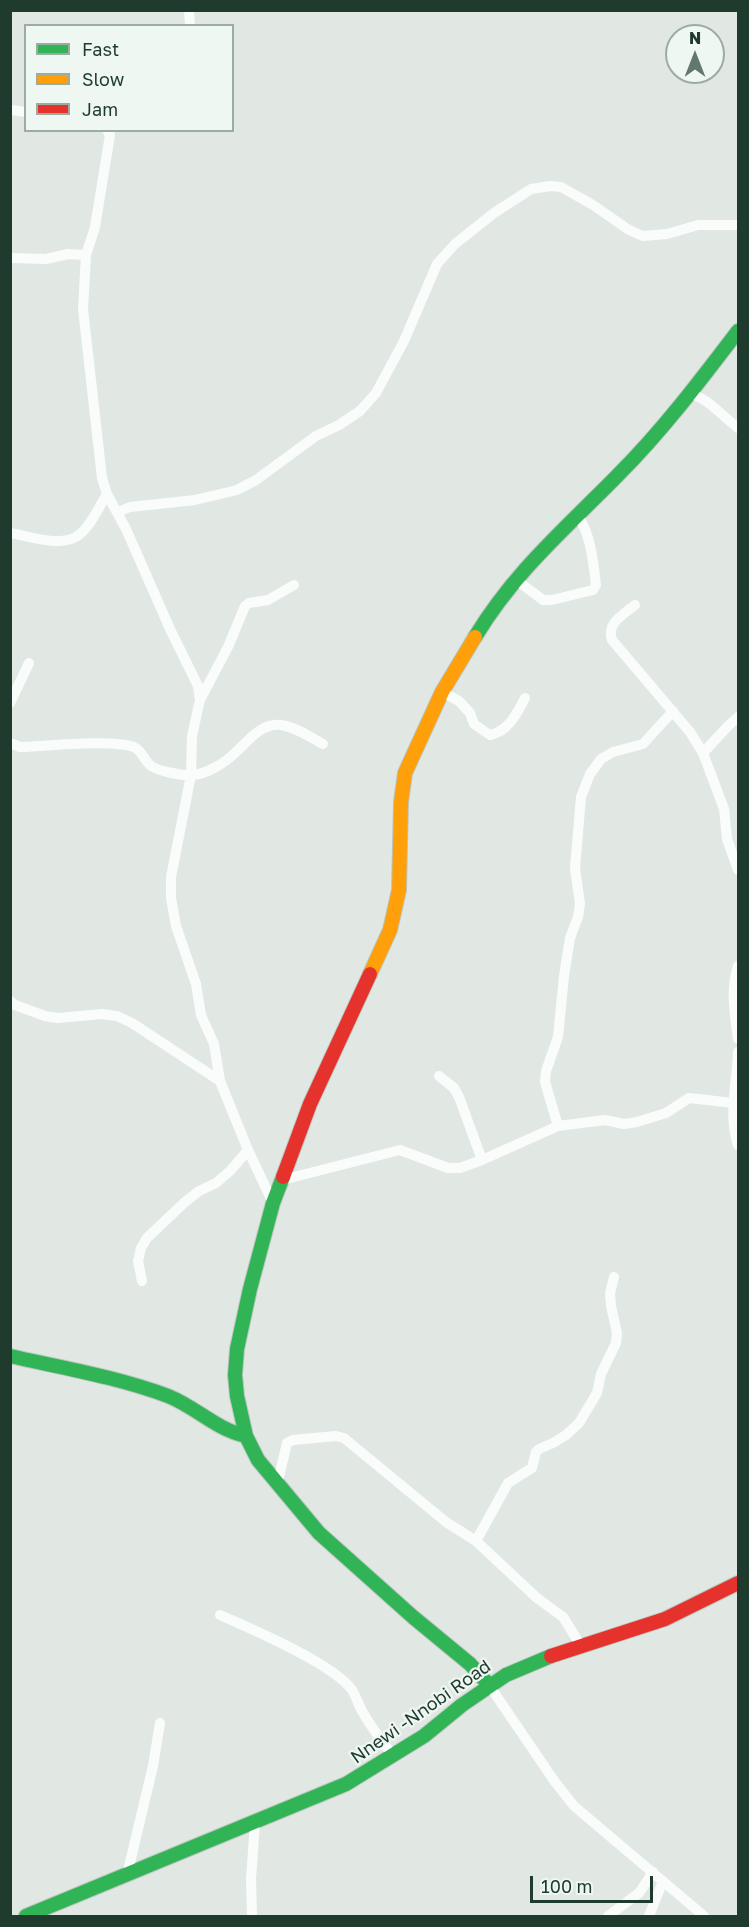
<!DOCTYPE html>
<style>
body{margin:0}
#map{position:relative;width:749px;height:1927px;overflow:hidden;background:#e1e8e3;font-family:"Golos Text",sans-serif}
canvas{display:block}
.frame{position:absolute;inset:0;border:12px solid #1e3b2e;pointer-events:none}
.legend{position:absolute;left:24px;top:24px;width:210px;height:108px;box-sizing:border-box;background:#eef7f1;border:2px solid #9baca3;margin:0;padding:8px 10px;list-style:none;font-size:18px;color:#1e3b2e}
.legend li{display:flex;align-items:center;gap:12px;height:30px}
.legend b{width:30px;border:2px solid #9baca3}
.north{position:absolute;left:665px;top:24px;width:60px;height:60px;box-sizing:border-box;background:#eef7f1;border:2px solid #9baca3;border-radius:50%;rotate:0deg;font-size:16px;font-weight:700;line-height:24px;text-align:center;color:#1e3b2e}
.north::after{content:'';display:block;margin:auto;width:21px;height:27px;background:#62786d;clip-path:polygon(50% 0,100% 100%,50% 72%,0 100%)}
.scale{position:absolute;left:530px;top:1876px;width:123px;height:27px;box-sizing:border-box;border:3px solid #1e3b2e;border-top:0;padding-left:8px;font-size:18px;line-height:21px;white-space:nowrap;color:#1e3b2e;-webkit-text-stroke:4px #eef7f1;paint-order:stroke}
</style>
<div id="map">
<canvas width="749" height="1927"></canvas>
<div class="frame"></div>
<ul class="legend">
<li><b style="height:8px;background:#30b455"></b>Fast</li>
<li><b style="height:8px;background:#ff9f0a"></b>Slow</li>
<li><b style="height:8px;background:#e5322d"></b>Jam</li>
</ul>
<div class="north">N</div>
<div class="scale">100 m</div>
</div>
<script>
const ctx = document.querySelector('canvas').getContext('2d');
ctx.lineJoin = 'round';
function trace(path, color, width, dash) { ctx.strokeStyle = color; ctx.lineWidth = width; ctx.lineCap = dash ? 'butt' : 'round'; ctx.setLineDash(dash || []); ctx.stroke(path); }
function label(font, color, halo, rows, align = 'center') {
  ctx.font = font + ' "Golos Text",sans-serif'; ctx.lineWidth = 4.5; ctx.setLineDash([]); ctx.textBaseline = 'middle'; ctx.strokeStyle = halo; ctx.fillStyle = color; for (const [text, x, y, turn = 0] of rows) {
    ctx.save(); ctx.translate(x, y); ctx.rotate((+turn || 0) * Math.PI / 180); ctx.textAlign = isNaN(turn) ? turn : align; if (halo) ctx.strokeText(text, 0, 0); ctx.fillText(text, 0, 0); ctx.restore();
  }
}
const street = new Path2D(`
 M189 10 190 26
 M10 110 26 112
 M107 130 110 135 95 227 86 255 83 309 102 478 107 494 126 529 170 629 198 686 200 700 192 736 191 775 171 877V898L176 926 196 984 201 1015 214 1044 220 1081 248 1150 273 1203
 M10 258 46 259 68 254 86 255
 M691 394C709 399 723 417 738 428
 M118 512 130 507 195 500 237 490 256 480 316 436 339 425 360 411 376 393 404 341 437 264 455 244 494 213 531 189 550 186 561 187 593 205 629 230 643 236 667 234 698 225H738
 M10 533C30 536 63 549 80 534 91 525 99 507 107 494
 M515 579 543 600H552L593 590 596 585C593 560 591 535 577 514
 M635 605C623 615 606 623 612 640L690 732 703 753 724 809 727 839 738 870
 M442 692 459 701 470 713 474 724 490 735C509 731 517 713 525 698
 M200 700 228 647 245 606 249 603 268 600 294 585
 M10 703 29 663
 M10 743 20 747C47 746 111 739 134 747 142 751 143 758 149 764 155 771 183 776 192 775 207 774 225 763 236 752 249 740 261 723 281 725 296 727 310 737 323 744
 M703 753 728 726 738 717
 M738 966C730 990 735 1015 738 1039
 M10 1001 15 1005 45 1016 58 1018 102 1014 117 1016 132 1023 220 1081
 M738 1052C737 1082 728 1116 738 1145
 M439 1076 454 1088 459 1097 482 1160
 M558 1126 545 1082 546 1071 558 1037 564 976 570 938 578 917 580 904 575 868 581 797 590 774 601 759 613 752 643 744 673 711
 M282 1180 400 1150 448 1168H460L482 1160 558 1126 605 1120 624 1124 637 1122 666 1113 689 1098 733 1103 738 1100
 M142 1281 138 1261 141 1248 147 1238 185 1202 199 1191 216 1183 230 1171 248 1150
 M277 1485 287 1443 293 1440 336 1436 344 1438 446 1522 476 1541 537 1598 563 1617 581 1646
 M476 1541 508 1483 532 1468 536 1452 539 1449 553 1443 566 1435 579 1423 597 1393 601 1374 616 1343 617 1333 611 1306 610 1293 614 1277
 M220 1615C250 1628 334 1664 352 1690 356 1696 358 1704 362 1711 371 1727 382 1741 393 1756
 M489 1685 555 1782 574 1806 704 1916
 M127 1875 153 1766 160 1723
 M252 1916 251 1879 255 1823
 M608 1916 639 1893 653 1872
 M649 1916 663 1881`);
const fast = new Path2D(`
 M475 637C515 571 565 529 618 475 662 431 700 381 738 331
 M283 1177 273 1203 250 1289 237 1349 235 1375 237 1396 246 1436 258 1460 319 1533 413 1617 470 1664 489 1685
 M10 1356C63 1368 117 1377 168 1396 196 1407 215 1429 246 1436
 M26 1916 346 1784 424 1736 462 1705 506 1675 551 1656`);
const slow = new Path2D(`
 M370 974 390 930 399 890 401 802 405 773 442 692 475 637`);
const jam = new Path2D(`
 M283 1177 310 1104 370 974
 M551 1656 665 1619 738 1583`);
const streetNames = [
 ["Nnewi -Nnobi Road",421,1712,-35]
];
trace(fast, '#bac5be', 16);
trace(slow, '#bac5be', 16);
trace(jam, '#bac5be', 16);
trace(street, '#fafcfb', 10);
trace(fast, '#30b455', 14);
trace(slow, '#ff9f0a', 14);
trace(jam, '#e5322d', 14);
label('18px', '#1e3b2e', '#eef7f1', streetNames);
</script>
